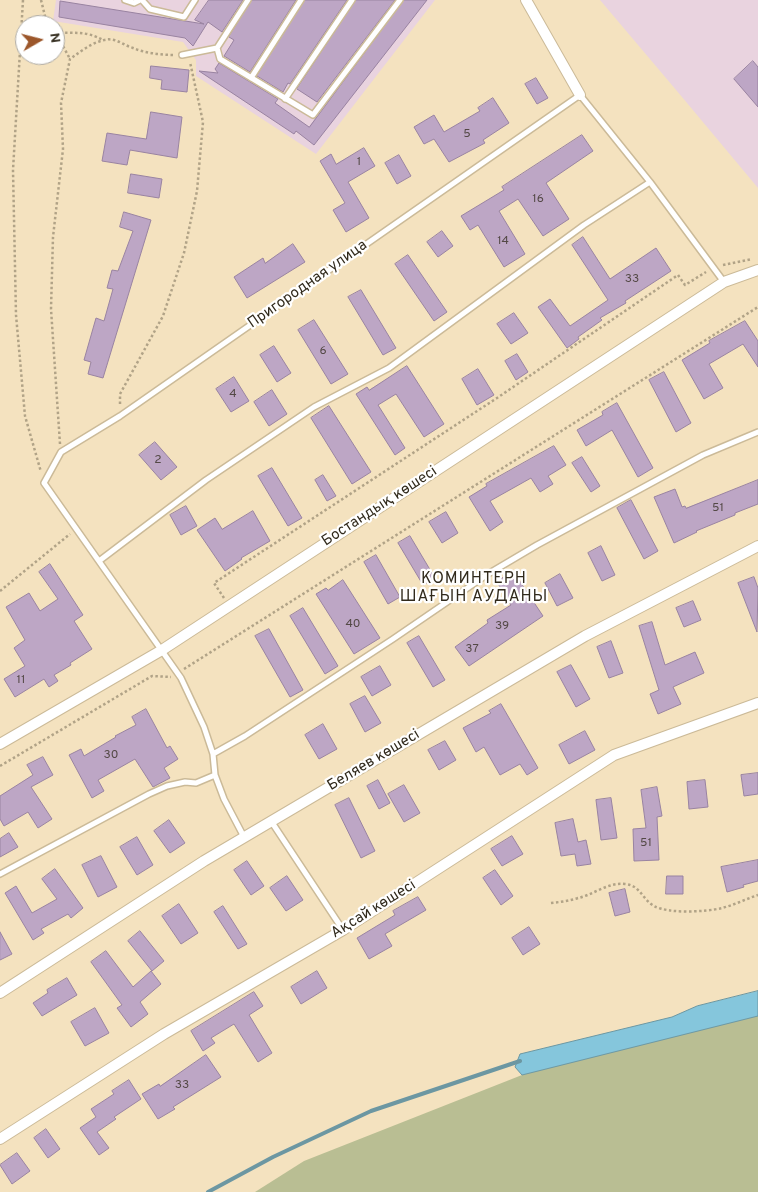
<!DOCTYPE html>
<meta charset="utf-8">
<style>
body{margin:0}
#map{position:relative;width:758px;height:1192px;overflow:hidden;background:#f4e2bf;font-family:Overpass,sans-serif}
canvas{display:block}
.north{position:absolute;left:15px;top:15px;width:50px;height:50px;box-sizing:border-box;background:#fff;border:1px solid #adaaa4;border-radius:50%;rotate:82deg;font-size:14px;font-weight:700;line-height:20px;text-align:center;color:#312a1c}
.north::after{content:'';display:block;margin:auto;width:18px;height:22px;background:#9c572b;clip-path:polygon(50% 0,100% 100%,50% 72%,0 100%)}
</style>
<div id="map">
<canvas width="758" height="1192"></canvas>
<div class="north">N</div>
</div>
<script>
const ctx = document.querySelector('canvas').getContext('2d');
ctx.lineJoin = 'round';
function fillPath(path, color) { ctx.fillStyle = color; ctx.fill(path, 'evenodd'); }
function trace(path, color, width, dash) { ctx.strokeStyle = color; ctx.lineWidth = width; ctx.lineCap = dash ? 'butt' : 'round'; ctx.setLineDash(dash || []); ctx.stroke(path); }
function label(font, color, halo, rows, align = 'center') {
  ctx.font = font + ' Overpass,sans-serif'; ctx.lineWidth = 4.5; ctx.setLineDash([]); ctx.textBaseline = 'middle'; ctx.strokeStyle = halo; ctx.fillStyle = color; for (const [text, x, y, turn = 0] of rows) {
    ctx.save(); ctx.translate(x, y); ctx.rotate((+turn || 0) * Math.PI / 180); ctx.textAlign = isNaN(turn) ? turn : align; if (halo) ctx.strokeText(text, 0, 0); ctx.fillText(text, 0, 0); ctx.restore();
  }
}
const industrial = new Path2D(`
 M56 0H435L316 154 196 76V60L183 42 53 21Z
 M600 0H758V188L682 97Z`);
const green = new Path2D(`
 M758 1016V1192H255L304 1161 522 1075Z`);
const water = new Path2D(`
 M758 991V1016L522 1075 515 1067 520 1054 672 1017 697 1006Z`);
const stream = new Path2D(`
 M208 1192 273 1157 371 1111 520 1061`);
const building = new Path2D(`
 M209 0H243L222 32 208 22 193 46 185 38 59 17 60 1 204 24 195 20Z
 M252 0H296L250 72 224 56 234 40 229 37Z
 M305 0H347L290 84 288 83 283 92 257 76Z
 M356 0H395L317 102 297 89Z
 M404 0H427L314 145 296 131 294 134 199 71 218 73 215 69 219 63 278 99 275 103 309 127Z
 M753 61 758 67V107L734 79Z
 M151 66 189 70 187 92 161 89 162 80 150 78Z
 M536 78 548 98 537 104 525 84Z
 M493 98 509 123 483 140 485 143 449 162 434 139 424 144 414 127 434 115 444 132 480 111 478 108Z
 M151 112 182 117 177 158 130 150 127 165 102 161 107 133 146 139Z
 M582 135 593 151 546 183 569 219 543 236 518 199 499 211 525 254 504 267 478 225 470 230 461 216 504 190 502 187Z
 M364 148 375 166 348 182 369 218 346 232 333 210 345 203 320 161 331 154 336 164Z
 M399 155 411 176 397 184 385 163Z
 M131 174 162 179 159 198 128 193Z
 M124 212 151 220 103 378 88 374 91 362 84 360 96 318 104 321 113 289 107 288 112 270 118 271 133 231 120 227Z
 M442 231 453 246 438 257 427 242Z
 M583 237 610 279 656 248 671 271 625 301 626 303 600 318 602 320 578 337 579 339 567 348 538 307 550 299 570 326 608 300 572 245Z
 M293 244 305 262 247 298 234 277 263 258 265 263Z
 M408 255 447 312 434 321 395 264Z
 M361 290 396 348 383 355 348 297Z
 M514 313 528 333 511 344 497 324Z
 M314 320 348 374 331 384 298 330Z
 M745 321 758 341V367L743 344 709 364 723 388 704 399 682 360 710 343 709 341Z
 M274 346 291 373 277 382 260 355Z
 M517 354 528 372 516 380 505 361Z
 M407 366 444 424 424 437 396 394 378 405 405 448 395 455 356 394 367 387 369 390Z
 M478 369 494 395 477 405 462 379Z
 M664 372 691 423 676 432 649 380Z
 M234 377 249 401 231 412 216 389Z
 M272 390 287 414 269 426 254 402Z
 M617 403 653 468 638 477 612 430 586 446 577 430 603 415 602 412Z
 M329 406 371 472 352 484 311 418Z
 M155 442 177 467 161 480 139 455Z
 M554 446 566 465 548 476 553 484 540 492 531 478 490 501 503 522 490 531 469 497 487 486 486 484Z
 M582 457 600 486 591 492 572 463Z
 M272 468 302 518 288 526 258 476Z
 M323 475 336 496 327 501 315 480Z
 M758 480V504L735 513V515L696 531 697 532 674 543 654 497 675 489 682 507 685 506 686 508Z
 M631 500 658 551 644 559 617 508Z
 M186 506 197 526 181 535 170 515Z
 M253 511 270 541 241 558 242 559 225 571 197 530 215 518 222 529Z
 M446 512 458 533 442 543 429 522Z
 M410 536 435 578 423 585 398 543Z
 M601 546 615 575 602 581 588 553Z
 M376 555 400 597 388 604 364 562Z
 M50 564 83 615 74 621 92 649 70 663 71 665 54 675 58 681 49 687 44 679 15 697 4 679 25 666 14 648 25 640 6 607 29 593 40 611 58 599 39 572Z
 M513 571 543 616 469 666 455 647 488 623 487 620 511 605 497 582Z
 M560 574 573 598 557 606 545 583Z
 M754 577 758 588 757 632 738 583Z
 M343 580 380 638 354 654 316 594 326 588 328 590Z
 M693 601 701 620 684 627 676 608Z
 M303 608 338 666 325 674 290 616Z
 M652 622 665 665 695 652 704 673 673 687 681 704 658 714 650 694 659 690 639 626Z
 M269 629 303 690 290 697 255 636Z
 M419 636 445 680 433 687 407 643Z
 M611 641 623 673 609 678 597 647Z
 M571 665 590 699 576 707 557 672Z
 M380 666 391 685 372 696 361 677Z
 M365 696 381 723 365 732 350 704Z
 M501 704 538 768 527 775 520 764 500 775 484 747 476 752 463 728 491 713 489 711Z
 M146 709 167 748 170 746 178 759 164 768 170 778 153 787 135 759 98 780 104 791 92 798 69 755 81 749 84 756 116 737 115 736 136 725 132 717Z
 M323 724 337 749 319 759 305 735Z
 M585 731 595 750 569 764 559 745Z
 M445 741 456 760 439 770 428 750Z
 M43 757 53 775 31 787 52 819 38 828 28 812 4 826 0 819V796L33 775 27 765Z
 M758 773V794L744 796 741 775Z
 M378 780 390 803 379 809 367 786Z
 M705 780 708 807 689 809 687 782Z
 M404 785 420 813 404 822 388 794Z
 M657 787 662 816 657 817 659 860 634 861 633 829 646 828 641 790Z
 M349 798 375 851 361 858 335 805Z
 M611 798 617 838 601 840 596 800Z
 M573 819 578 842 586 840 591 864 577 866 575 854 561 856 555 823Z
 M169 820 185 843 170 853 154 831Z
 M9 833 18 847 0 857V839Z
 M512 836 523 854 502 866 491 849Z
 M137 837 153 865 137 875 120 847Z
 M101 856 117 887 98 897 82 865Z
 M758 860V881L743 885 744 887 727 892 721 867Z
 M247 861 264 886 251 895 234 870Z
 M55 869 83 908 71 918 68 914 41 929 44 933 33 940 5 893 16 886 32 913 57 899 42 879Z
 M495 870 513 896 501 905 483 878Z
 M287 876 303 900 286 911 270 888Z
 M667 876H683V894H666Z
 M625 889 630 912 615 916 609 893Z
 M418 897 426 910 385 934 392 946 369 959 357 938 395 915 393 911Z
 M179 904 198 933 181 944 162 916Z
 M223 906 247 944 238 949 214 912Z
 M529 927 540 944 523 955 512 938Z
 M140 931 164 961 152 971 128 941Z
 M0 932 12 954 0 960Z
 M106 951 133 987 151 971 161 984 140 1002 148 1014 131 1027 117 1008 122 1005 91 962Z
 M317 971 327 988 301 1004 291 987Z
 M67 978 77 995 42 1016 33 1003 48 993 47 990Z
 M254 992 263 1006 249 1015 272 1053 258 1062 234 1024 211 1038 215 1043 203 1051 191 1031Z
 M95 1008 109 1033 85 1046 71 1022Z
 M206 1055 221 1077 173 1107 175 1109 158 1119 142 1094 159 1084 160 1086Z
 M129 1080 141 1099 114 1117 116 1119 97 1132 109 1148 99 1155 80 1128 96 1117 91 1109 114 1094 112 1091Z
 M46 1129 60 1149 48 1158 34 1138Z
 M17 1153 30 1171 12 1184 0 1165Z`);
const path = new Path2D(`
 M23 0 13 170 16 315 25 416 41 472
 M41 0 45 16 51 25
 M55 32C73 34 85 30 103 40
 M56 33 70 59
 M723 265 752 259
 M120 404V394L163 316 184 253 197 191 203 122 190 62
 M60 444 51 309 53 237 63 149 61 103 70 59C80 52 91 43 104 40 115 37 123 45 133 48 145 53 161 55 175 55
 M0 591 70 534
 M224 598 214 583 497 398 678 275 685 285 706 272
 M184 669 758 307
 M0 766 152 676 171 677
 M551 903C560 902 569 901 578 898 593 895 608 882 625 884 640 885 642 899 654 906 669 914 705 912 722 908 734 905 746 899 758 895`);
const lane = new Path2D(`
 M125 0 134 3 140 0
 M142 0 150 9 184 17 195 0
 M217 48 220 59 313 115 400 0
 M182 55 217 48 248 0
 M251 78 301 0
 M285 99 352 0
 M99 561 206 480 314 407 389 368 584 225 650 182
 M213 754 245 736 393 639 488 574 537 545 703 455 758 432
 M271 821 343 930
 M244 837 224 799 215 775 213 754 204 727 181 678 44 483 61 452 120 416 580 95 650 182 724 282
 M0 874 149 794 167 786 185 782 196 783 215 775`);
const street = new Path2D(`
 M526 0 580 95
 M0 744 162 650 724 282 758 270
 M0 993 204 861 585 636 758 546
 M0 1139 164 1034 343 930 614 755 758 703`);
const numberNames = [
 ["5",467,135],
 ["1",359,163],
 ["16",538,200],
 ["14",503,242],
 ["33",632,280],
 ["6",323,352],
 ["4",233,395],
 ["2",158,461],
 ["51",718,509],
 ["40",353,625],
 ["39",502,627],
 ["37",472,650],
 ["11",21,681],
 ["30",111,756],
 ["51",646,844],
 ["33",182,1086]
];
const streetNames = [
 ["Пригородная улица",308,285,-35],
 ["Бостандық көшесі",380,507,-33],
 ["Беляев көшесі",374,761,-31],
 ["Ақсай көшесі",374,910,-32]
];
const neighbourhoodNames = [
 ["КОМИНТЕРН",474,580],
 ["ШАҒЫН АУДАНЫ",474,598]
];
fillPath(industrial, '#e9d3df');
fillPath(green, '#b9be93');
fillPath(water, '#85c6dc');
trace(water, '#6c97a2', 1);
trace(stream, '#6c97a2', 4);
fillPath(building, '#bda6c5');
trace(building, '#9983a1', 1);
trace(lane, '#cbba98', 8);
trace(street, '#cbba98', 12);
trace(path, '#b1a387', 2.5, [2.5, 2.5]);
trace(lane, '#fff', 5);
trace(street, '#fff', 10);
label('12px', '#544946', null, numberNames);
label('15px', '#312a1c', '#fff', streetNames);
ctx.letterSpacing = '1px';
label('16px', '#312a1c', '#fff', neighbourhoodNames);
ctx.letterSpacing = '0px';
</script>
